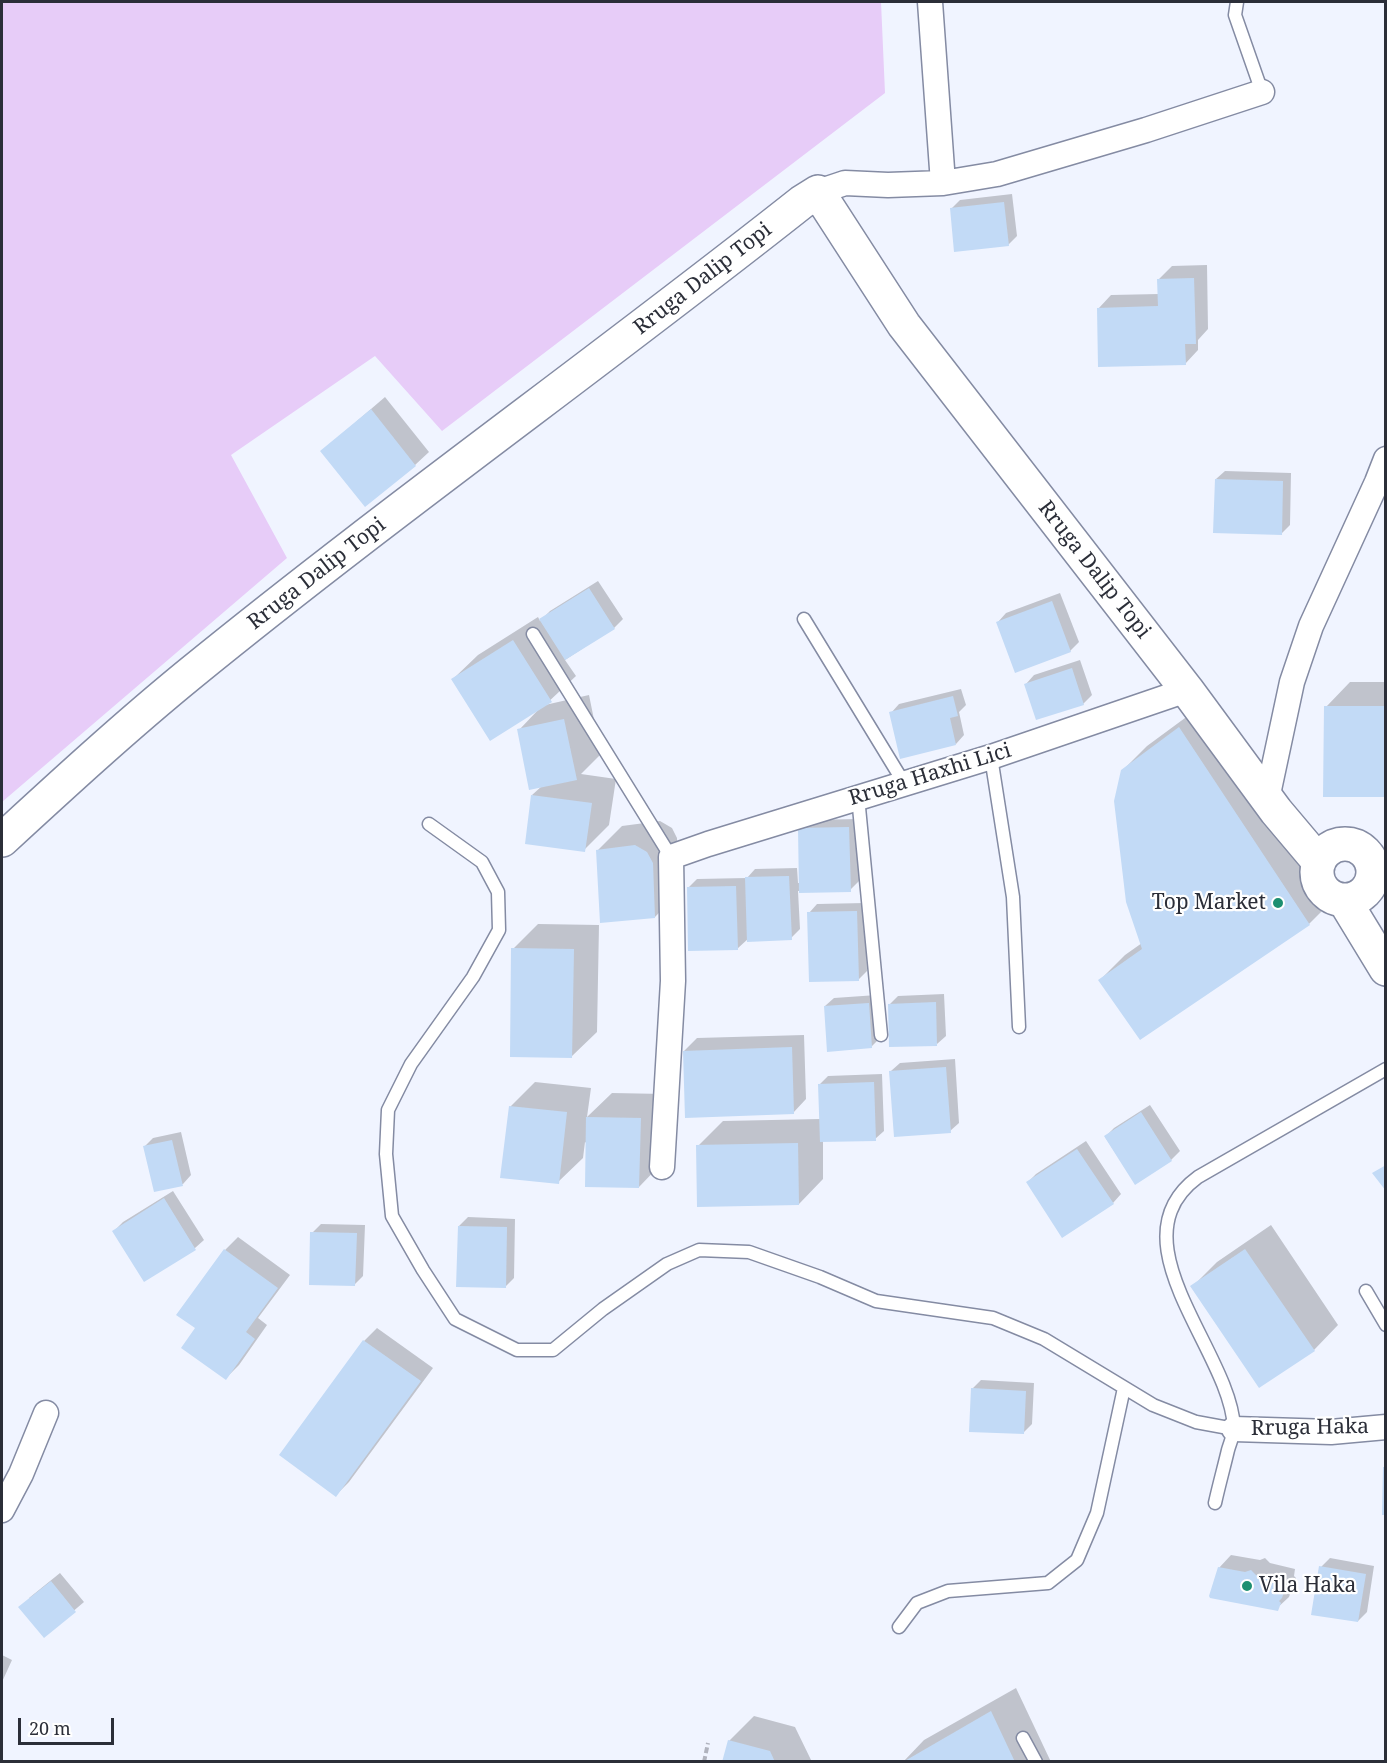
<!DOCTYPE html>
<style>
body{margin:0}
#map{position:relative;width:1387px;height:1763px;overflow:hidden;background:#f0f4ff;font-family:"Noto Serif",serif}
canvas{display:block}
.frame{position:absolute;inset:0;border:3px solid #2b2e38;pointer-events:none}
.scale{position:absolute;left:18px;top:1718px;width:96px;height:27px;box-sizing:border-box;border:3px solid #2b2e38;border-top:0;padding-left:8px;font-size:18px;line-height:21px;white-space:nowrap;color:#2b2e38;-webkit-text-stroke:4px #fff;paint-order:stroke}
</style>
<div id="map">
<canvas width="1387" height="1763"></canvas>
<div class="frame"></div>
<div class="scale">20 m</div>
</div>
<script>
const ctx = document.querySelector('canvas').getContext('2d');
ctx.lineJoin = 'round';
function fillPath(path, color) { ctx.fillStyle = color; ctx.fill(path, 'evenodd'); }
function trace(path, color, width, dash) { ctx.strokeStyle = color; ctx.lineWidth = width; ctx.lineCap = dash ? 'butt' : 'round'; ctx.setLineDash(dash || []); ctx.stroke(path); }
function label(font, color, halo, rows, align = 'center') {
  ctx.font = font + ' "Noto Serif",serif'; ctx.lineWidth = 4.5; ctx.setLineDash([]); ctx.textBaseline = 'middle'; ctx.strokeStyle = halo; ctx.fillStyle = color; for (const [text, x, y, turn = 0] of rows) {
    ctx.save(); ctx.translate(x, y); ctx.rotate((+turn || 0) * Math.PI / 180); ctx.textAlign = isNaN(turn) ? turn : align; if (halo) ctx.strokeText(text, 0, 0); ctx.fillText(text, 0, 0); ctx.restore();
  }
}
const green = new Path2D(`
 M2 2H881L885 93 442 431 375 356 231 455 287 558 2 802Z`);
const shadow = new Path2D(`
 M1012 194 1017 236 1008 245 952 208 960 200Z
 M1207 265 1208 329 1198 340V350L1185 364 1098 309 1111 295 1159 294V279L1172 266Z
 M385 397 429 452 415 465 366 505 322 451Z
 M1225 471 1291 473 1290 525 1281 534 1216 479Z
 M598 581 623 619 614 628 565 660 576 676 545 705 589 695 601 754 581 774 616 779 609 825 584 850 532 795 542 786 519 730 538 710 453 679 478 655 538 617 540 621 550 611Z
 M1060 593 1079 642 1070 651 998 622 1006 613Z
 M1080 660 1092 695 1083 704 1026 684 1034 675Z
 M1350 682H1386V796L1326 707Z
 M961 689 966 705 959 712 964 735 956 744 891 713 899 704Z
 M1204 704 1334 899 1309 924 1141 1038 1100 980 1125 955 1142 943 1122 771 1147 746Z
 M858 819 859 881 850 890 798 891 800 929 791 938H749L737 949 689 887 697 879 747 878 755 869 797 868 798 883H800L799 829 808 820Z
 M660 821 672 828 677 838 679 892 655 917 597 851 622 826Z
 M865 903 867 971 858 980 809 913 817 904Z
 M538 924 599 925 597 1032 572 1056 513 949Z
 M944 994 946 1036 937 1044 890 1004 898 996Z
 M877 995 880 1038 871 1047 825 1006 834 998Z
 M804 1035 806 1099 793 1113 684 1051 697 1038Z
 M955 1059 959 1123 950 1131 891 1071 900 1063Z
 M882 1074 884 1131 875 1139 823 1141V1179L799 1204 698 1146 723 1121 820 1119 819 1085 828 1076Z
 M535 1082 591 1088 587 1117 612 1093 665 1094 663 1162 639 1187 585 1142 583 1158 558 1182 510 1107Z
 M1150 1105 1180 1151 1171 1160 1135 1183 1105 1137 1114 1128Z
 M181 1132 191 1175 183 1184 155 1190 144 1147 153 1138Z
 M1086 1141 1121 1194 1113 1203 1027 1183 1036 1174Z
 M173 1191 204 1240 195 1248 144 1280 114 1231 123 1222Z
 M468 1217 515 1219 514 1278 505 1287 459 1226Z
 M321 1224 365 1225 363 1276 354 1285 312 1233Z
 M1271 1225 1338 1325 1314 1350 1192 1287 1217 1262Z
 M238 1237 290 1275 258 1318 267 1325 239 1365 226 1378 197 1328 225 1250Z
 M377 1328 433 1368 349 1482 336 1495 281 1455 364 1341Z
 M981 1380 1034 1383 1032 1424 1023 1433 972 1389Z
 M1231 1555 1260 1560 1265 1558 1270 1563 1295 1569 1294 1576 1296 1578 1289 1597 1275 1610 1218 1569Z
 M1330 1558 1374 1566 1367 1612 1358 1621 1321 1567Z
 M60 1573 84 1602 44 1636 29 1598Z
 M2 1655 12 1660 2 1682Z
 M1016 1688 1051 1762H903L924 1740Z
 M754 1716 795 1727 812 1762H724L729 1741Z`);
const building = new Path2D(`
 M1004 202 1009 246 954 252 950 208Z
 M1194 278 1196 344H1185L1186 365 1098 367 1097 308 1158 306 1157 279Z
 M371 409 416 466 365 507 320 451Z
 M1215 479 1283 481 1282 535 1213 533Z
 M589 588 615 629 565 660 539 619Z
 M1052 601 1071 652 1015 673 996 622Z
 M513 640 552 702 490 741 451 679Z
 M1072 668 1084 705 1036 720 1024 684Z
 M953 696 958 716 950 718 956 745 900 759 889 712Z
 M1324 706H1386V797H1323Z
 M564 719 577 780 529 790 517 729Z
 M1179 727 1310 925 1140 1040 1098 980 1142 949 1126 902 1114 801 1121 770Z
 M531 795 592 803 585 852 525 844Z
 M849 827 851 892 799 893 798 828Z
 M635 845 647 852 653 863 655 918 600 923 596 850Z
 M789 876 792 940 747 942 745 877Z
 M736 886 738 950 688 951 687 887Z
 M857 911 859 981 809 982 807 912Z
 M511 948 574 949 572 1058 510 1057Z
 M936 1002 937 1046 889 1047 888 1004Z
 M869 1003 872 1048 827 1052 824 1006Z
 M792 1047 794 1114 685 1118 683 1051Z
 M946 1067 951 1133 894 1137 889 1071Z
 M874 1082 876 1141 820 1142 818 1084Z
 M509 1106 567 1112 559 1184 500 1178Z
 M1141 1112 1172 1161 1135 1185 1104 1136Z
 M586 1117 641 1118 639 1188 585 1187Z
 M172 1140 183 1186 154 1192 143 1146Z
 M798 1143 799 1205 697 1207 696 1145Z
 M1077 1149 1114 1204 1062 1238 1026 1182Z
 M1386 1165V1191L1372 1173Z
 M164 1198 196 1250 144 1282 112 1231Z
 M458 1226 507 1227 506 1288 456 1287Z
 M310 1232 357 1233 355 1286 309 1285Z
 M224 1249 278 1288 246 1332 255 1339 226 1380 181 1348 195 1328 176 1315Z
 M1245 1249 1315 1351 1259 1388 1190 1286Z
 M363 1340 421 1381 336 1497 279 1455Z
 M971 1388 1026 1391 1024 1434 969 1432Z
 M1383 1467H1386V1515H1382Z
 M1319 1566 1366 1574 1358 1622 1311 1615Z
 M1218 1567 1245 1572 1251 1570 1256 1575 1283 1582 1281 1590 1284 1592 1282 1598 1279 1601 1281 1603 1278 1611 1210 1598 1209 1596Z
 M51 1581 76 1612 44 1638 18 1607Z
 M991 1711 1015 1762H903Z
 M728 1740 770 1751 775 1762H722Z`);
const path = new Path2D(`
 M704 1762 708 1743`);
const lane = new Path2D(`
 M1237 2 1235 15 1262 92
 M804 619 904 783
 M533 634 671 857
 M991 757 1013 897 1019 1027
 M858 797 881 1035
 M429 824 482 862 498 892 499 930 473 977 411 1064 388 1110 386 1154 392 1216 423 1270 455 1319 517 1350H553L603 1309 667 1264 699 1250 749 1252 820 1277 876 1301 993 1318 1044 1339 1153 1405 1196 1422 1234 1429
 M1366 1291 1386 1325
 M1215 1503C1219 1485 1224 1467 1228 1450 1230 1443 1234 1434 1234 1428 1231 1351 1111 1241 1198 1177L1386 1069
 M899 1627 917 1603 948 1591 1048 1583 1077 1560 1097 1513 1124 1388
 M1023 1738 1036 1762`);
const street = new Path2D(`
 M930 2 943 183
 M818 192 845 183 888 185 943 183 997 174 1146 130 1262 92
 M1267 799 1292 682 1311 626 1377 482 1386 459
 M662 1167 673 981 671 857 708 844 991 757 1187 690
 M1234 1429 1331 1432 1386 1427
 M2 1510 21 1474 46 1413`);
const secondary = new Path2D(`
 M2 840C64 783 126 726 191 673 390 511 600 362 802 202L818 192 904 325 1187 690 1276 811 1319 862
 M1317 872a28 28 0 1 1 56 0a28 28 0 1 1-56 0Z
 M1344 900 1386 969`);
const markers = [
 [1278,903,6,"#1c8f71"],
 [1247,1586,6,"#1c8f71"]
];
const streetNames = [
 ["Rruga Dalip Topi",703,279,-38],
 ["Rruga Dalip Topi",1094,570,52],
 ["Rruga Dalip Topi",317,574,-38],
 ["Rruga Haxhi Lici",930,775,-17],
 ["Rruga Haka",1310,1428,-1]
];
const poiNames = [
 ["Top Market",1266,903],
 ["Vila Haka",1259,1586,"left"]
];
fillPath(green, '#e7ccf8');
fillPath(shadow, '#0003');
fillPath(building, '#c2daf6');
trace(lane, '#848ba3', 15);
trace(street, '#848ba3', 27);
trace(secondary, '#848ba3', 36);
trace(path, '#b0b3be', 4, [6, 3]);
trace(lane, '#fff', 12);
trace(street, '#fff', 24);
trace(secondary, '#fff', 33);
for (const [x, y, r, color] of markers) { const dot = new Path2D(); dot.arc(x, y, r, 0, 2 * Math.PI); ctx.fillStyle = color; ctx.fill(dot); trace(dot, '#fff', 2); }
label('21px', '#2b2e38', '#fff', streetNames);
label('21px', '#2b2e38', '#fff', poiNames, 'right');
</script>
